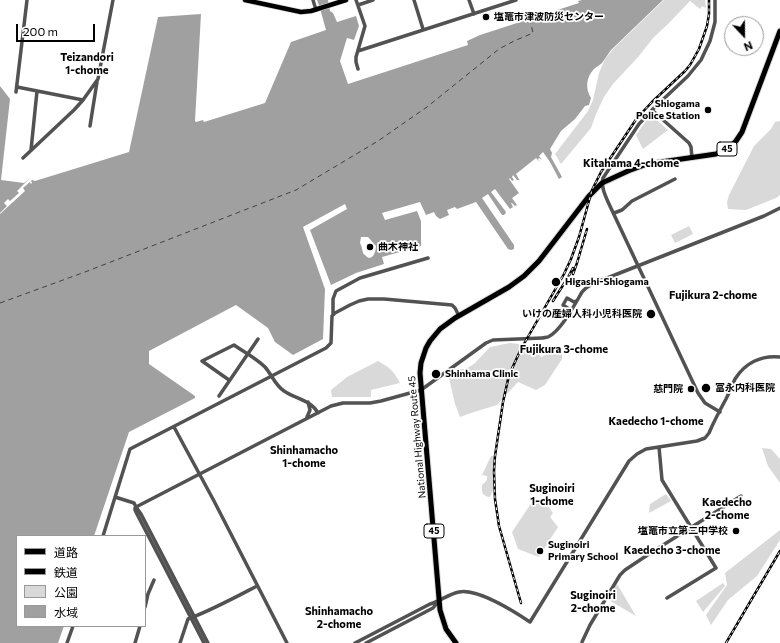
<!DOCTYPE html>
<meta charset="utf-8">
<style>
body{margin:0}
#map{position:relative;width:780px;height:643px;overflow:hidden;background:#fff;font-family:Commissioner,"Noto Sans JP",sans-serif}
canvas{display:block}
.legend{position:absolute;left:16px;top:535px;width:130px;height:92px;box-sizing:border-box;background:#fff;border:1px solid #999;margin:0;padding:5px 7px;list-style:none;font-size:12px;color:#000}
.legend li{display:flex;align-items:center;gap:8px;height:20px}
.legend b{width:20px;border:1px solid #999}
.north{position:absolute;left:724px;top:16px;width:40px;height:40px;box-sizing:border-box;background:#fff;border:1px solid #999;border-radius:50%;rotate:158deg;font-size:11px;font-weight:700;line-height:16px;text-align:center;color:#000}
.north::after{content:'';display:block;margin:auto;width:14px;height:18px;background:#000;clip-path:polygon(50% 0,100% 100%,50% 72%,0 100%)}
.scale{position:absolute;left:16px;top:24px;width:79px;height:18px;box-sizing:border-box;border:2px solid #000;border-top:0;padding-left:5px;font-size:12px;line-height:14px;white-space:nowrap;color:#000;-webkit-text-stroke:3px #fff;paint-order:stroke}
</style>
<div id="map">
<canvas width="780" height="643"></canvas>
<ul class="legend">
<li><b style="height:5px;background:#000"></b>道路</li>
<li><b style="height:5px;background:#000"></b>鉄道</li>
<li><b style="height:11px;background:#d9d9d9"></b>公園</li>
<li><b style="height:11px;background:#a0a0a0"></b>水域</li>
</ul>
<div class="north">N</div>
<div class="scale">200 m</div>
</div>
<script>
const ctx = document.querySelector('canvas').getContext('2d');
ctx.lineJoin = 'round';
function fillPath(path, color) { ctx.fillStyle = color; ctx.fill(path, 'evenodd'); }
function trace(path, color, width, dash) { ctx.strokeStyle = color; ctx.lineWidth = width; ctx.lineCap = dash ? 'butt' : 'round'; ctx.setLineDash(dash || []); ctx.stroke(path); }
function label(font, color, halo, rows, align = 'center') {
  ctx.font = font + ' Commissioner,"Noto Sans JP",sans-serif'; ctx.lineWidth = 3.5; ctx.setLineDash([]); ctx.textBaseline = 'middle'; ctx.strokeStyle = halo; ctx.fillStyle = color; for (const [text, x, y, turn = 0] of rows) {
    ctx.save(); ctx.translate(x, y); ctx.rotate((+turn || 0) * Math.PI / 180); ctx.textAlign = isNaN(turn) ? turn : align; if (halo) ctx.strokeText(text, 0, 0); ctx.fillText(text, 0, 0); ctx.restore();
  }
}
const green = new Path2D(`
 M664 0H705L706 8 702 6 700 9 690 1 668 24 653 38 639 56 613 84 604 97 596 114 591 128 561 164 555 154 588 111 593 100 599 73 605 59 614 48Z
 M652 116 668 130 643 149 636 135 646 121Z
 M780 121V195L776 198 746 210 728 209 727 202 729 195 754 146 771 129 775 122Z
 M689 226 693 234 675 243 671 235Z
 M510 343 534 346 541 357 562 346V359L545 385 536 390 518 382 497 405 474 412 460 417 455 404 449 378 459 369H466L475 363 490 347Z
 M378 361C390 368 393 370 400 383L371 390V397H332L331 390 347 377Z
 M762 448 771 449 780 459V483L768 466Z
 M491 456H494L493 490 490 497C483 497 481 492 482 485L487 480V476L482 475Z
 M666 494 671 501 649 513 650 504Z
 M534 499H543L553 513 550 517 558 527 539 557 518 549 512 532Z
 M780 530V540L757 576 728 600 711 625 706 615 727 585 725 573Z
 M723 583 725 586 703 612 696 601Z
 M617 584 636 616 607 599Z`);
const water = new Path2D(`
 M317 0H328L330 11 333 13 337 22 356 16 359 26 354 40 347 38 340 61 348 84 468 45 467 41 480 35 579 3 578 1 582 0H663L611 50C608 54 605 59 602 63 600 65 596 67 594 69 586 77 585 89 591 98L589 105 585 106 575 119 561 131 550 149 552 153 551 157 562 177 559 179 550 162 543 152 539 156 542 160 539 158 538 159 540 162 536 158 516 174 520 181 519 180H517L513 175 512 177 514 180 512 181 510 178 509 179 519 193 512 198 517 205 515 206 512 203H511L513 207 510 209 495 189 491 192 506 212 505 214 504 215H502L488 194 482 198 514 245V249L511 250 508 249 476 202 457 209 455 207 447 210 449 215 440 219 436 216 434 212 426 215 420 202 382 213 385 220 417 211 421 221V246L382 257 384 264 356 273 331 285 310 230 347 209 345 204 303 227 325 289 323 339 293 355 275 342 268 328 236 305 149 351V364L195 396V398L129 432 94 536H17V626H64L58 643H0V214L25 191 23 188 30 182 31 184 32 183 31 181 32 180 35 181 129 152 158 17 201 14 195 121 196 122 203 120 204 122 265 103 291 42 326 30C323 20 321 10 317 0ZM361 237H368L376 246C376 252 372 263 365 255 364 254 363 254 363 253 362 250 362 246 360 243Z
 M0 86 10 99 1 180 24 183 30 178 17 191 19 193 10 201 8 199 4 203 7 206 0 213Z`);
const ferry = new Path2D(`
 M0 303 85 272 296 190 378 141 427 107 499 49 514 41 533 33 530 19`);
const tertiary = new Path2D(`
 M313 0 316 10
 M356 0 365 26 356 57V62L358 69
 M414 0 423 29
 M469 0 474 14
 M715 0V22L710 41 701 60 688 76 654 108 639 124 603 178C601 187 605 195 609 204L698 393 705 403 720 412
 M358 5 373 0
 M358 51 516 0
 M17 87 83 100
 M16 92 27 0
 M652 110 689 143 691 147 692 158
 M90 126 97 82
 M31 150 37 91
 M23 158 74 110 83 100 98 79 113 0
 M614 213 622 210 632 201 675 179
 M570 312 569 309 563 305 567 298 574 302 576 301
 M333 314V299L336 291 360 278 428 258
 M229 380 202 361 234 345C244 352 256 358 265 367 272 375 275 385 284 391 296 399 311 400 318 413
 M219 396 258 339
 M307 417 310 410 308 402
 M174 427 214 501 287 643
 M659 447 662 480 716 568 667 598
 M115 497 134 503 136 507 141 514 208 643
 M136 507 331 406 343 403H370L381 401 421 390 486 343 493 340 542 338C544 338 546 337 548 337 561 331 575 304 582 292L586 288 592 284 764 216 780 208
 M135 508V510L138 516 204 643
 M103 536 130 449 326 348 331 343 332 316 335 313 350 305 359 301 368 299H384L452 305 455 308 459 316
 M145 607 148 594 154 580
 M582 642 590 625 620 575 625 570 652 552 741 496
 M67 643 73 626
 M135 643 140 626
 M180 643 188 619C212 610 234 598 257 586
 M355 643 430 604C440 601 449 594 459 592 477 588 515 612 530 622L629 461 637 454 646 449 697 441 705 438 709 433C714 421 720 410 726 399 729 393 732 386 735 379 745 363 761 355 780 357
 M366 643 433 608 438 602`);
const primary = new Path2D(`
 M245 0 301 12 311 11 346 0`);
const trunk = new Path2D(`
 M456 643 446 629 440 610 420 373 421 363 426 348 430 341 440 329 455 318 509 287 524 276 539 261 589 196 602 183 628 171 647 164 716 154 725 150 731 146 736 141 742 132 780 31`);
const rail = new Path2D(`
 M573 274 577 263 587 229
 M553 301 567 279 573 268
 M521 603 499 526 495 499 494 471 495 456 503 402 509 375 521 349 564 274 571 259 579 237 592 190 601 172 637 118 652 102 685 71 690 65 699 49 707 26 709 14V0
 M726 643 780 551`);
const markers = [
 [486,17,4,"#000"],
 [708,110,4,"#000"],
 [370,247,4,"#000"],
 [556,282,5,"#000"],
 [651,314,5,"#000"],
 [436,374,5,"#000"],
 [706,388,5,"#000"],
 [691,389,4,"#000"],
 [736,531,4,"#000"],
 [540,551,4,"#000"]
];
const shields = [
 [727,149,20],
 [434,531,20]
];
const shieldNames = [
 ["45",727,149],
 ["45",434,531]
];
const poiNames = [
 ["塩竈市津波防災センター",494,17],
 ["Shiogama",700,104,"right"],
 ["Police Station",700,116,"right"],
 ["曲木神社",378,247],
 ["Higashi-Shiogama",565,282],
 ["いけの産婦人科小児科医院",642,314,"right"],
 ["Shinhama Clinic",445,374],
 ["冨永内科医院",715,388],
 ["慈門院",683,389,"right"],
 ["塩竈市立第二中学校",728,531,"right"],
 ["Suginoiri",548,545],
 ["Primary School",548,557]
];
const streetNames = [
 ["National Highway Route 45",417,437,-95]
];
const neighbourhoodNames = [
 ["Teizandori",87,57],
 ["1-chome",87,70],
 ["Kitahama 4-chome",631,163],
 ["Fujikura 2-chome",713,295],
 ["Fujikura 3-chome",564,349],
 ["Kaedecho 1-chome",656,421],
 ["Shinhamacho",304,450],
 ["1-chome",304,463],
 ["Suginoiri",552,488],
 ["1-chome",552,501],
 ["Kaedecho",727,502],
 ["2-chome",727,515],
 ["Kaedecho 3-chome",672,550],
 ["Suginoiri",593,595],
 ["2-chome",593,608],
 ["Shinhamacho",339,611],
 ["2-chome",339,624]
];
fillPath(green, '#d9d9d9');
fillPath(water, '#a0a0a0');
trace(ferry, '#414141', 1, [5, 4]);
trace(primary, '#dbdbdb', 6);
trace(trunk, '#dbdbdb', 7);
trace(tertiary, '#525252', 3.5);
trace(primary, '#000', 4.5);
trace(trunk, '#000', 5);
trace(rail, '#000', 2.5);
trace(rail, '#fff', 1, [3]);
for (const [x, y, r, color] of markers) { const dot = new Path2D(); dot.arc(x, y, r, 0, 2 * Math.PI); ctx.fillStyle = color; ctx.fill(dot); trace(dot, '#fff', 1.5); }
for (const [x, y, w] of shields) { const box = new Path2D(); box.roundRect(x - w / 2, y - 7, w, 14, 3); ctx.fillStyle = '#fff'; ctx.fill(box); trace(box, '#000', 1); }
label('bold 9px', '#000', null, shieldNames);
label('bold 10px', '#000', '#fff', poiNames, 'left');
label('10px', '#000', '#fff', streetNames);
label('bold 11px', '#000', '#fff', neighbourhoodNames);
</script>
